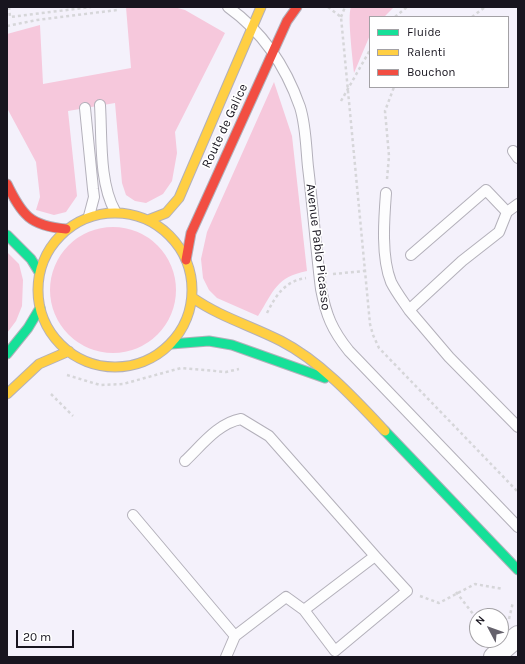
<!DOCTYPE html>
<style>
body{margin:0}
#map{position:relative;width:525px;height:664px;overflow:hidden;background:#f4f1fb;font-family:Karla,sans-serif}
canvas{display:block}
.frame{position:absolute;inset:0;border:8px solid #18151f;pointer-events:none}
.legend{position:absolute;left:369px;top:16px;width:140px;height:72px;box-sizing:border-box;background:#fff;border:1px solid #a3a1a5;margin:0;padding:5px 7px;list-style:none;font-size:12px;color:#18151f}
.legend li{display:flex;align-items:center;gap:8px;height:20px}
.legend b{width:20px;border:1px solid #a3a1a5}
.north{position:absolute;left:469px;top:608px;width:40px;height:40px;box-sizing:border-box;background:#fff;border:1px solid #a3a1a5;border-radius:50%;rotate:311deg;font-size:11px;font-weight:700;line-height:16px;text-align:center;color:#18151f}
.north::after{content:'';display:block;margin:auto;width:14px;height:18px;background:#65626c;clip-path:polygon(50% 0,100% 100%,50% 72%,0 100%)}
.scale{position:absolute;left:16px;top:630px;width:58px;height:18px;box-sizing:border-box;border:2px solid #18151f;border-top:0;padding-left:5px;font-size:12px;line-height:14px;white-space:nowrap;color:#18151f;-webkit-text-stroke:3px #fff;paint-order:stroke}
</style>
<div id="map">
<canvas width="525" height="664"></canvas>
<div class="frame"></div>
<ul class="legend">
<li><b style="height:5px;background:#16e098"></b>Fluide</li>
<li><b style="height:5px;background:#ffcf43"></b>Ralenti</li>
<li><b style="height:5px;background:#f24e42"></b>Bouchon</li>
</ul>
<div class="north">N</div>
<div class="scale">20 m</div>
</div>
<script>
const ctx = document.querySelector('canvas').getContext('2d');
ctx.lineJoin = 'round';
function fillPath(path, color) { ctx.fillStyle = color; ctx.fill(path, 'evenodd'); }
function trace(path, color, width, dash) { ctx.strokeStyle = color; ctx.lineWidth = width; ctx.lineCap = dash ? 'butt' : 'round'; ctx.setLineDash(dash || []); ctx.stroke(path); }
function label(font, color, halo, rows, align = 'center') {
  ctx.font = font + ' Karla,sans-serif'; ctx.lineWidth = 3.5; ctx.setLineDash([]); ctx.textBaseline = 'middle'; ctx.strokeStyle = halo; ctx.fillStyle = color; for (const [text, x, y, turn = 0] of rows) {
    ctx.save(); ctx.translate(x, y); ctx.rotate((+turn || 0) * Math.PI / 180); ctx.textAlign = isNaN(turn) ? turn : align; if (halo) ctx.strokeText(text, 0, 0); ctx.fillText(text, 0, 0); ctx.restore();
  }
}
const green = new Path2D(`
 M126 7H174L185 10 225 33 175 132 177 153 172 181 163 194 146 203 135 201 126 195 122 183 115 103 68 111 77 196 66 212 54 215 36 210 40 197 36 162 7 108V34L40 25 43 84 131 68Z
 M351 7H394L384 17H370V35L354 73C353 61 347 15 351 7Z
 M274 82 292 136 307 271C276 277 274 291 258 316L217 298 209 290 203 278 201 259 207 232Z
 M50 290a63 63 0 1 1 126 0a63 63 0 1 1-126 0Z
 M7 252 19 264 23 280 22 306 16 321 7 333Z`);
const path = new Path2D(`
 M9 7 10 17 91 7
 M328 7 341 17 370 324 373 335 379 348 518 492
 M341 17 345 7
 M395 17 407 7
 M472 17 485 7
 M7 26 37 20 117 10 116 7
 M341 101 370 50
 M387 179 389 156 385 111 394 87
 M333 274 364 271
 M267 313C276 295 285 281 306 278
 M67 375 100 385 123 384 181 368 226 372 239 369
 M51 394 73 416
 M456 592 477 619
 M420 596 439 603 475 584 503 589
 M509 619 513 602`);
const lane = new Path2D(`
 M228 7C263 32 286 67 300 107 306 126 306 148 308 167 313 208 316 249 321 289 326 315 332 330 349 351L518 527
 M100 105C102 137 99 183 115 211
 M85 108 93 189 94 197 89 216
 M513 151 518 158
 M386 193C384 219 381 257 391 282 396 292 403 301 409 310L462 261 499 232 507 212
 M411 255 486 190 507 212 518 204
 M409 310 449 357 518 427
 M185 461C201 446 218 423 241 419L269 436 375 556
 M133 515 235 636
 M226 657 235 636 286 597 304 610 335 651 407 591 375 556 304 610`);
const street = new Path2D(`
 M494 657 518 636`);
const fast = new Path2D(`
 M7 235 31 259 39 272
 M171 344 209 341 232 345 325 378
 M7 354 28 328 40 308
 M385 431 518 570`);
const slow = new Path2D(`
 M38 290a77 77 0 1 1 154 0a77 77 0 1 1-154 0Z
 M148 220 166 213 179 198 261 7
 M193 298C220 317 252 326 281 341 320 361 355 399 385 431
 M7 394 39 364 69 351`);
const jam = new Path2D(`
 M7 184C22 215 30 226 66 229
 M186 260 191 233 287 21 297 7`);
const streetNames = [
 ["Route de Galice",225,126,-65],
 ["Avenue Pablo Picasso",318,247,83]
];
fillPath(green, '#f6c8dc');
trace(lane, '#b3b0ba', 12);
trace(street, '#b3b0ba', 22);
trace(fast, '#b3b0ba', 11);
trace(slow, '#b3b0ba', 11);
trace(jam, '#b3b0ba', 11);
trace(path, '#d6d6d9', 2.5, [3, 3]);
trace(lane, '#fdfdfe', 10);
trace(street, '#fdfdfe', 20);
trace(fast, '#16e098', 9);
trace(slow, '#ffcf43', 9);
trace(jam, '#f24e42', 9);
label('13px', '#18151f', '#fff', streetNames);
</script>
